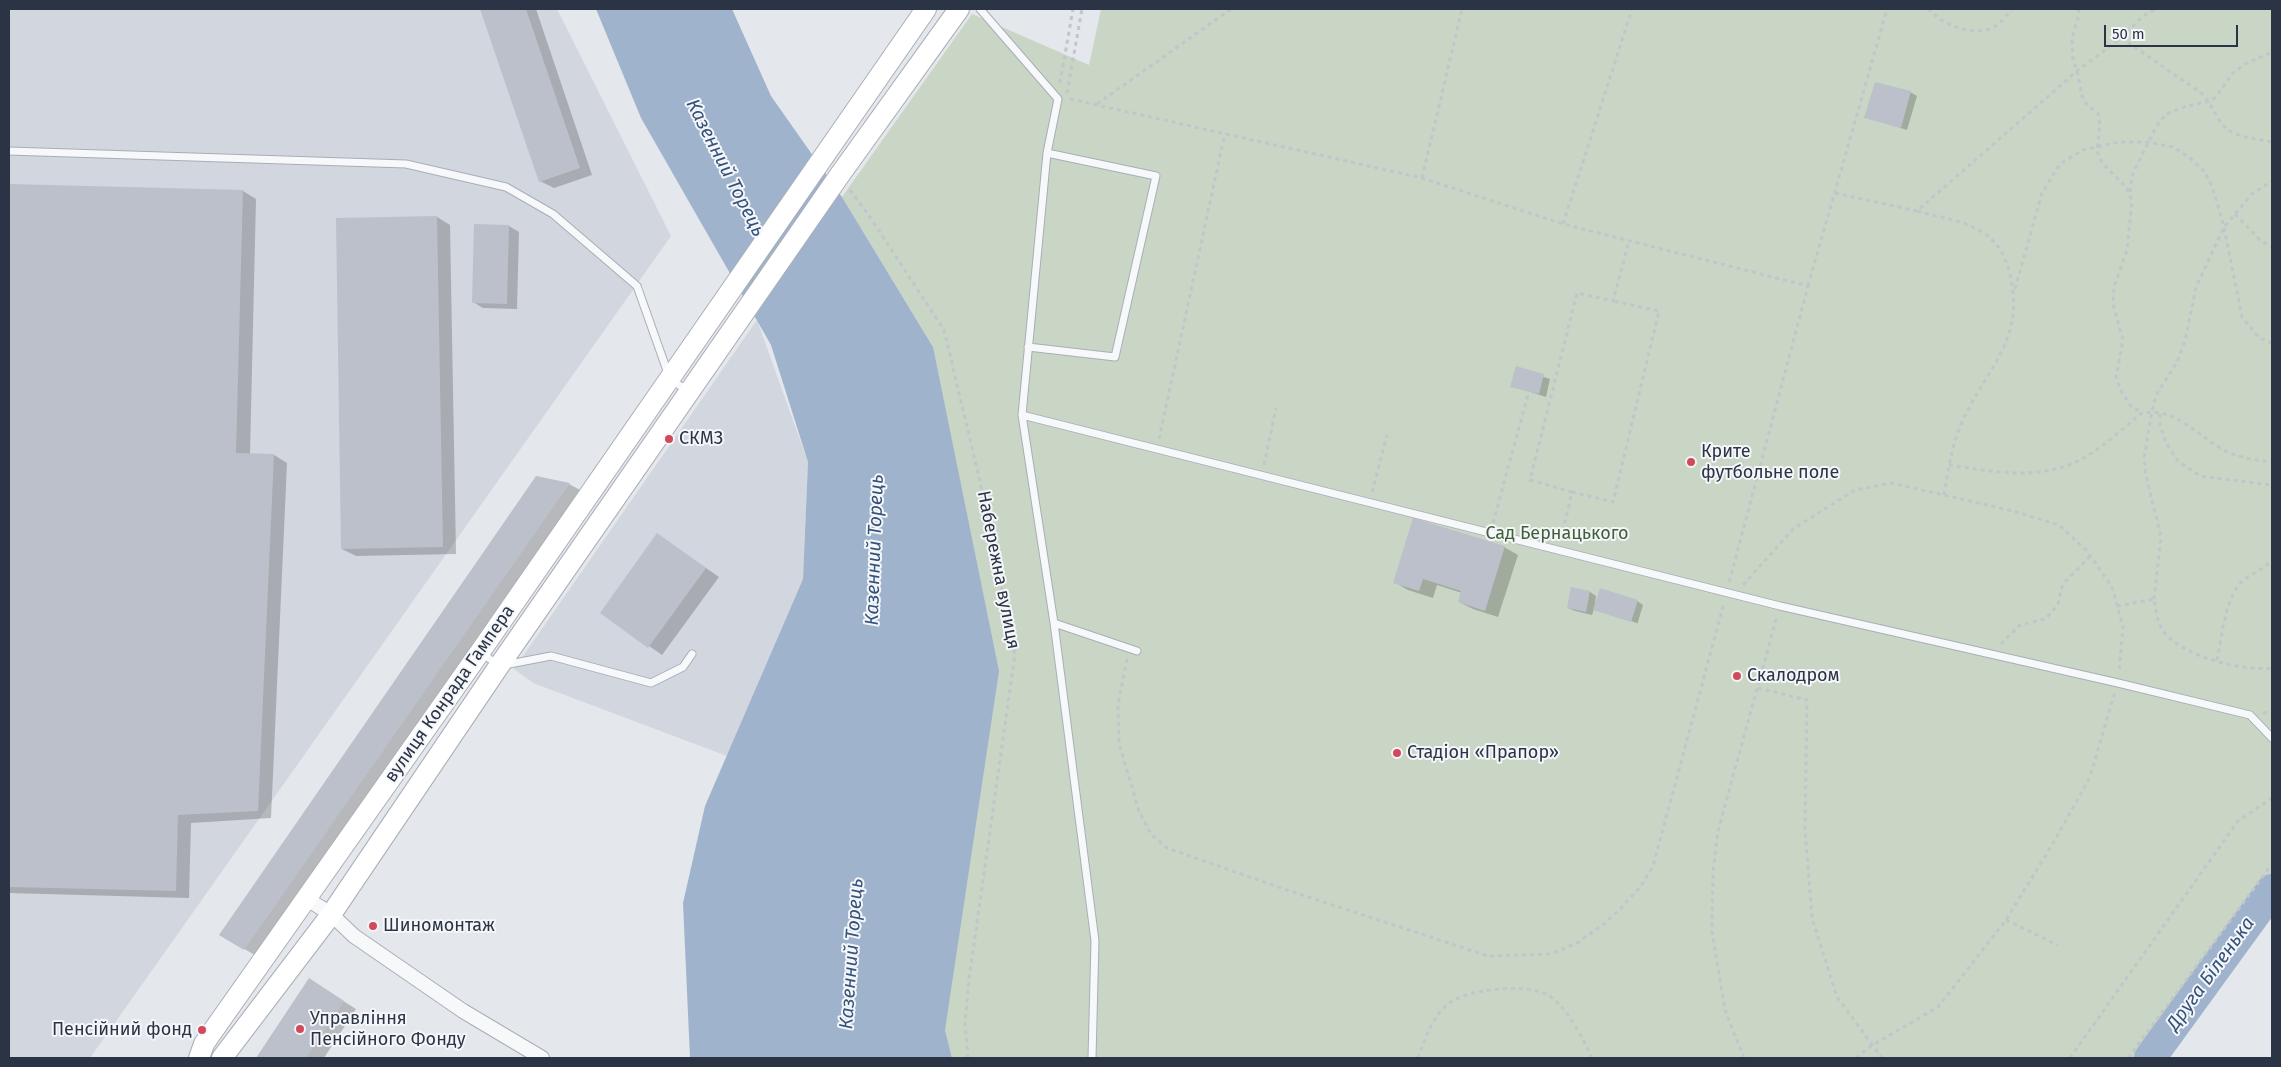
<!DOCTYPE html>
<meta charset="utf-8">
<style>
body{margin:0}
#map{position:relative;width:2281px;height:1067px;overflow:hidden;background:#e4e7ec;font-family:"Fira Sans",sans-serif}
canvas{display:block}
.frame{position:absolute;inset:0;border:10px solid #2b3445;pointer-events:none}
.scale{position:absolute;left:2104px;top:25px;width:134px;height:22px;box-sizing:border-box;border:2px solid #2b3445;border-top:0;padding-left:6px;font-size:15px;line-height:18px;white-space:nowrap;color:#2b3445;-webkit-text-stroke:4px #f4f6f9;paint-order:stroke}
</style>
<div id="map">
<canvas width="2281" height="1067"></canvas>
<div class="frame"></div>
<div class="scale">50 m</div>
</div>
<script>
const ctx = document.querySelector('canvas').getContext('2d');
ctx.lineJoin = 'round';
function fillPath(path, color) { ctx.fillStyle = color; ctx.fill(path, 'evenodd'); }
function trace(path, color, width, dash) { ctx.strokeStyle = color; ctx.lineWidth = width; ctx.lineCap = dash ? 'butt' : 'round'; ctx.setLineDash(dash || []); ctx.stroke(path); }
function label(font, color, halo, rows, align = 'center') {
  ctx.font = font + ' "Fira Sans",sans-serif'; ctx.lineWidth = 4; ctx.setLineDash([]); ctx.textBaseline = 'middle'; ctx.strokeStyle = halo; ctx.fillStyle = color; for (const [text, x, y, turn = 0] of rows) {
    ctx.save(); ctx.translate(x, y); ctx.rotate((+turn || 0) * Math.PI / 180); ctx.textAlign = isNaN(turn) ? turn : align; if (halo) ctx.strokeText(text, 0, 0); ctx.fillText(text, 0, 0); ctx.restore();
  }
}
const built = new Path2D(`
 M9 9H557L671 236 90 1058H9Z
 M757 320 808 462 803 579 727 756 533 683 514 669Z`);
const green = new Path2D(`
 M1101 9H2272V888L2138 1058H952L945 1030 933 347 842 197 972 14 1089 65Z`);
const water = new Path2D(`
 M596 9H732L771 96 842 197 933 347 999 671 945 1030 952 1058H690L683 903 705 806 803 579 808 462 771 345 641 118Z`);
const shadow = new Path2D(`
 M481 9H536L592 175 554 188 540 181Z
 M1910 92 1917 96 1907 130 1866 117Z
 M9 185 243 191 256 199 250 454 274 455 287 463 271 818 191 823 189 898 9 893Z
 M437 217 450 225 456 554 356 556 342 549Z
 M509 226 519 232 517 309 483 308 473 302Z
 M1516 368 1550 379 1546 397 1512 386Z
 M569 484 582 491 258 957 221 935Z
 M658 535 719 577 662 655 602 613Z
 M1504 547 1518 555 1498 617 1473 609 1459 602 1462 593 1437 585 1433 598 1408 590 1394 582Z
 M1572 589 1590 592 1596 596 1595 603H1597L1637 601 1643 605 1637 625V623L1594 609 1592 615 1575 611 1568 608Z
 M309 979 356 1009 324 1058H257Z`);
const river = new Path2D(`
 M2150 1058 2272 890`);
const building = new Path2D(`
 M480 9H526L580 168 539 182Z
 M1875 82 1911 91 1901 128 1864 118Z
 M9 184 243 190 236 453 274 454 258 811 178 815 176 891 9 887Z
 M437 216 443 547 341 549 336 218Z
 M474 224 509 225 507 304 472 303Z
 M1516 366 1544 374 1539 394 1510 387Z
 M536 476 570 483 244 950 219 935Z
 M1413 518 1505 546 1485 611 1458 602 1461 591 1423 579 1419 591 1393 583Z
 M657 533 706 568 648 648 600 613Z
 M1571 587 1590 591 1586 612 1567 608Z
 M1600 588 1638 600 1631 622 1593 610Z
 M309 978 344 1001 306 1058H256Z`);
const path = new Path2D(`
 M1928 9C1932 12 1935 16 1940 19 1953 28 1978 35 1992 28 2001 24 2006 15 2012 9
 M2078 9 2079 14 2072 38 2073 59 2077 71 2082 96 2087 105 2098 113 2100 124 2097 151 2102 163 2126 187 2132 201 2127 250 2114 287 2113 304 2123 340 2116 377 2121 391 2131 406 2142 413
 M2121 38 2143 16 2156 9
 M1060 83 1073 9
 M1067 93 1082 9
 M1070 99 1422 178 1563 224 1808 286 1729 583
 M1097 104 1231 9
 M1422 178 1462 9
 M850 190 868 214 944 330 979 477 1015 654 969 979 965 1023 968 1058
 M2130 192 2133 173 2156 127 2166 114 2184 107 2210 101 2216 97 2232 74 2245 64 2272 52
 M1835 193 1917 211
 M2235 214 2260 240 2272 247
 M1563 224 1632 9
 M1808 286 1887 9
 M2015 289 2042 193 2060 164 2083 150 2119 142H2148L2173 147 2190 158 2204 171 2212 186 2224 227 2242 317 2259 338 2272 343
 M2160 414V425L2166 443 2178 461 2200 476 2272 485
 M1159 439 1225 133
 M1264 465 1276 408
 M1949 465C1995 472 2044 482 2087 456 2107 444 2124 427 2142 413 2176 407 2197 436 2224 450 2238 458 2256 460 2272 462
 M1372 492 1387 435
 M1572 492 1613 502 1659 311 1613 301
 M1944 495C1948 470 1952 445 1962 422 1986 369 2024 341 2011 279 2008 262 2000 244 1985 234 1965 220 1940 218 1917 211L2077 71 2121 38 2200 92C2212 103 2217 121 2227 129 2239 138 2259 139 2272 142
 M1493 523 1529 391
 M1561 539 1572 492 1530 480 1577 293 1613 301 1629 241
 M1743 585 1793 529 1855 490 1891 483 1944 495 2013 511 2059 525 2086 550 2112 587 2123 627 2119 672
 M2154 599 2161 537 2146 476 2144 458 2152 411 2156 395 2177 362 2185 341 2196 287 2224 227 2252 194 2272 181
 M2117 606 2154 599C2156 610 2157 623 2164 632 2182 656 2243 672 2272 668
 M2001 644 2020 625 2045 619 2052 612 2058 604 2061 589 2065 582 2090 556
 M1127 659 1118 705 1119 743 1139 811 1151 834 1167 848 1287 890 1488 956 1551 954 1577 943 1605 923 1620 909 1641 886 1653 866 1724 603
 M2217 660C2222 637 2224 606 2238 586 2246 575 2262 571 2272 560
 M1758 688 1807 700 1805 829 1812 918 1837 997 1882 1058
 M2263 713 2272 711
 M2006 920 2058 945
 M1418 1058C1425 1039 1431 1019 1447 1005 1465 989 1524 983 1546 994 1565 1003 1584 1040 1592 1058
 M1744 1058 1725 1010 1712 931 1713 872 1718 831 1777 616
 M1856 1058 1871 1046 1938 1007 2006 920 2055 840 2090 777 2115 692
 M2070 1058 2238 821 2272 798
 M2128 1058 2272 864`);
const service = new Path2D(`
 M980 9 1058 99 1047 153 1022 415 1054 623 1137 651
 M9 151 406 164 506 187 553 214 637 286 670 379 688 391
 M1028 347 1115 357 1156 176 1047 153
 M1022 415 1780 606 2118 683 2250 715 2272 738
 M1054 623 1095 941 1092 1058
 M482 653 499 666 551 656 651 683 683 667 692 654`);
const minor = new Path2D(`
 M307 899 331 914 354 936 463 1011 542 1058`);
const secondary = new Path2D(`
 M199 1058 204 1044 210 1035 480 652 926 9
 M222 1058 330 916 499 666 839 176 959 9`);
const markers = [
 [669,439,5,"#d1495b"],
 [1691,462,5,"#d1495b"],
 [1737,676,5,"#d1495b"],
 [1397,753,5,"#d1495b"],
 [373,926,5,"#d1495b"],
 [300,1029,5,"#d1495b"],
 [202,1030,5,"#d1495b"]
];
const poiNames = [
 ["СКМЗ",679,439],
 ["Крите",1701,452],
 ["футбольне поле",1701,473],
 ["Скалодром",1747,676],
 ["Стадіон «Прапор»",1407,753],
 ["Шиномонтаж",383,926],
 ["Управління",310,1019],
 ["Пенсійного Фонду",310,1040],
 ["Пенсійний фонд",192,1030,"right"]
];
const parkNames = [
 ["Сад Бернацького",1557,534]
];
const streetNames = [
 ["Набережна вулиця",998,570,79],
 ["вулиця Конрада Гампера",450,694,-55]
];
const waterNames = [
 ["Казенний Торець",725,168,63],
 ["Казенний Торець",875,550,-88],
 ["Казенний Торець",852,954,-86],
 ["Друга Біленька",2211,974,-54]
];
fillPath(built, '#d2d6de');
fillPath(green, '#c9d6c5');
fillPath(water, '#9fb4cc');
fillPath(shadow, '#0003');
trace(river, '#9fb4cc', 32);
fillPath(building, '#bbc0ca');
trace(service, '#a9aeb7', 9);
trace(minor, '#a9aeb7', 16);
trace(secondary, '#a9aeb7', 22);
trace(path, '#c2c5cb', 3, [4, 4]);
trace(service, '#f7f8fa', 7);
trace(minor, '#f7f8fa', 14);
trace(secondary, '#fff', 20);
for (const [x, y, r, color] of markers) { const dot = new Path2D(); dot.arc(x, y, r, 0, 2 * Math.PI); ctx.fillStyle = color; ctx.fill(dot); trace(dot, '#f4f6f9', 2); }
label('18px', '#2b3445', '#f4f6f9', poiNames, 'left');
label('18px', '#3f6138', '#f4f6f9', parkNames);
label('18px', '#2b3445', '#f4f6f9', streetNames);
label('italic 19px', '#34527a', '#f4f6f9', waterNames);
</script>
